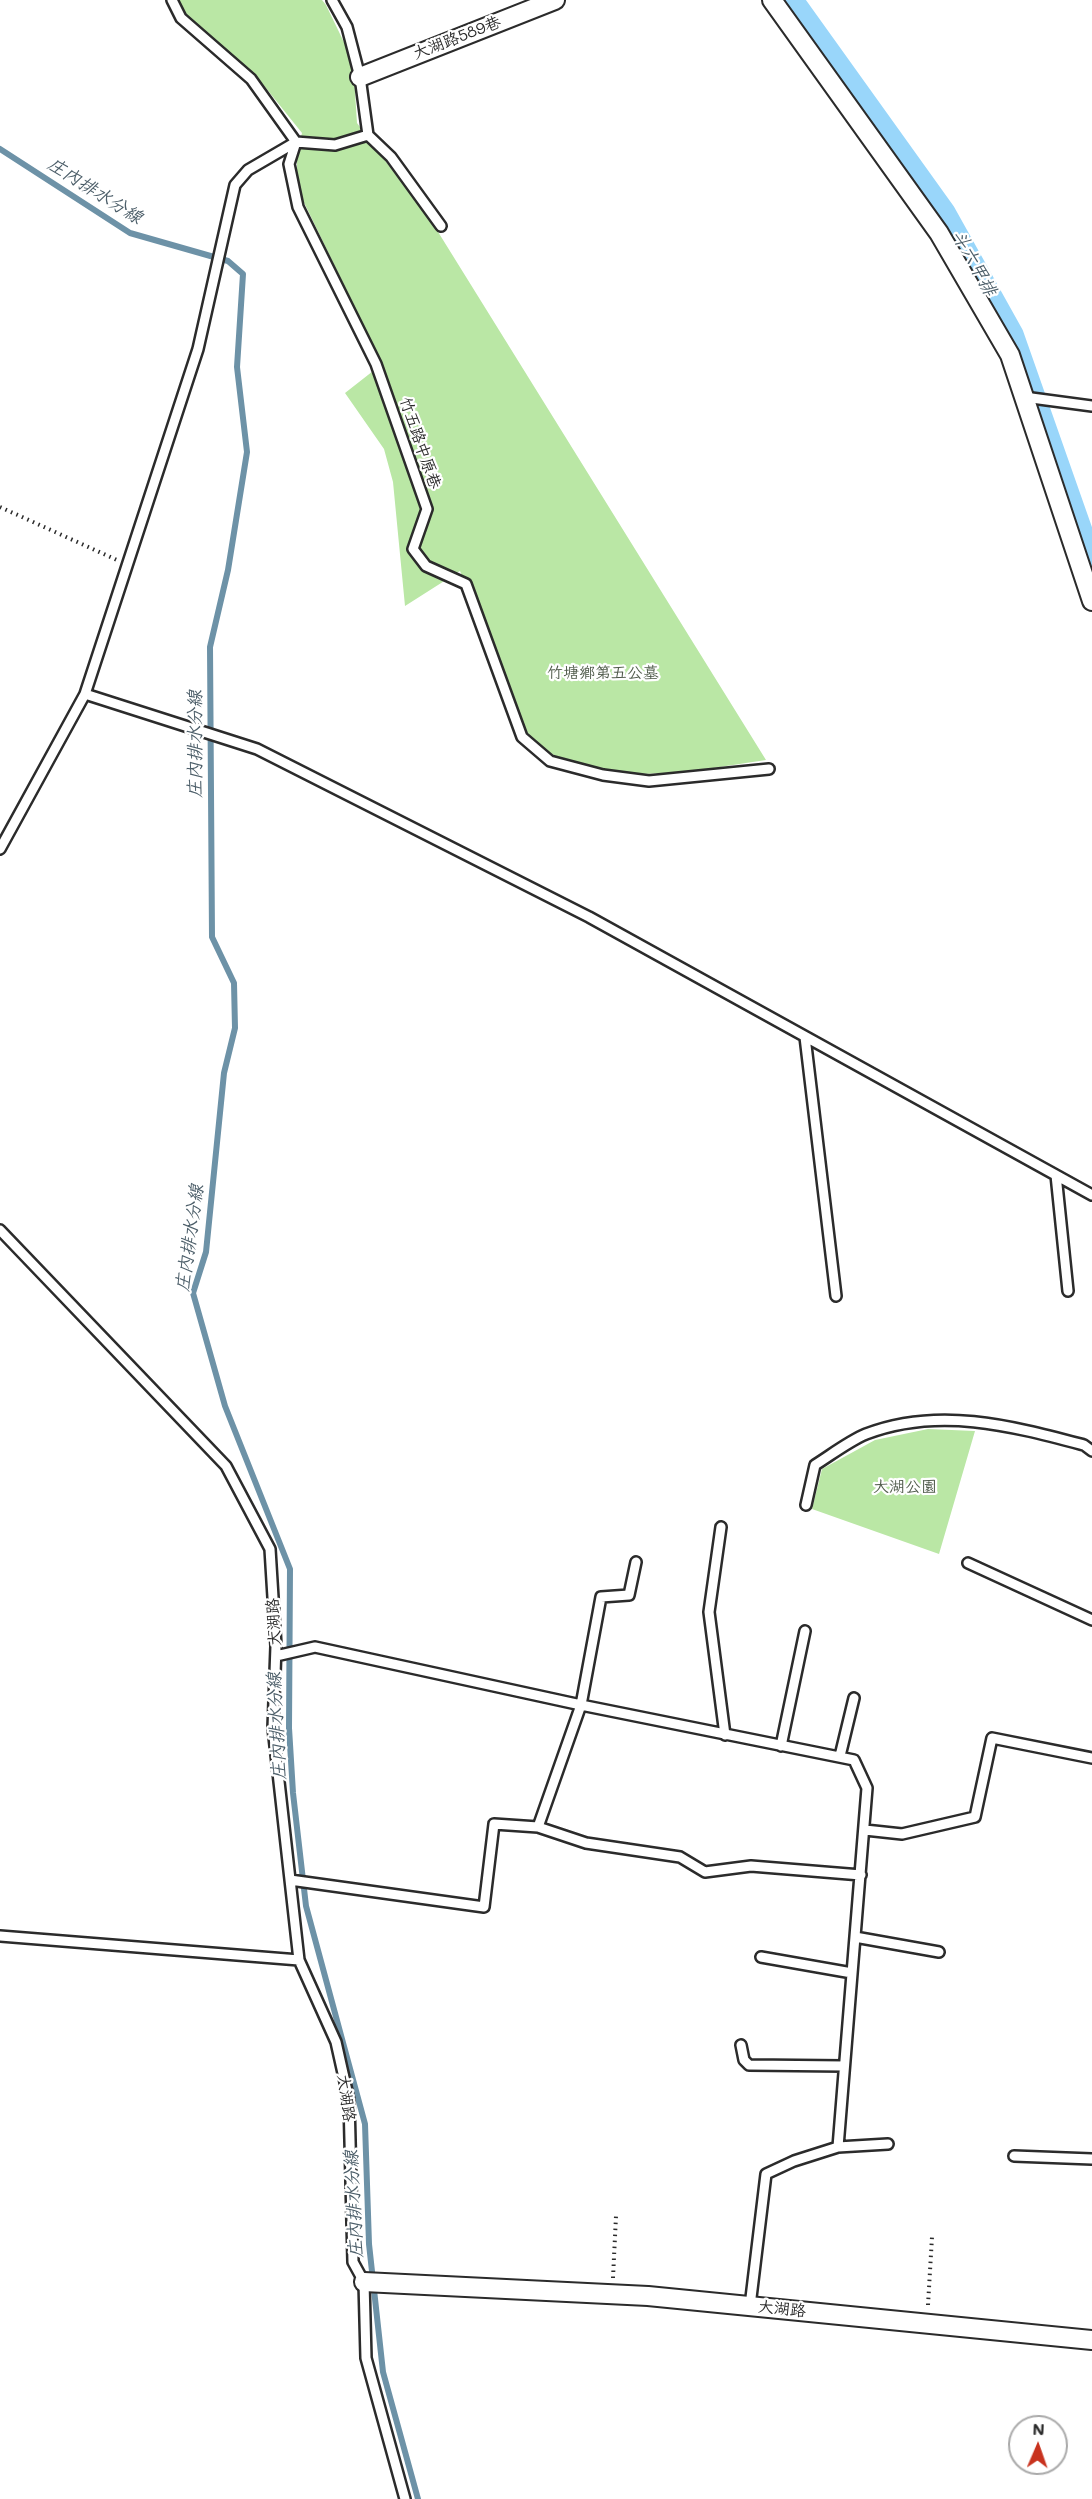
<!DOCTYPE html>
<meta charset="utf-8">
<style>
body{margin:0}
#map{position:relative;width:1092px;height:2499px;overflow:hidden;background:#fff;font-family:Mali,sans-serif}
canvas{display:block}
.north{position:absolute;left:1008px;top:2415px;width:60px;height:60px;box-sizing:border-box;background:#fff;border:2px solid #aaa;border-radius:50%;rotate:2deg;font-size:16px;font-weight:700;line-height:24px;text-align:center;color:#2b2b2b}
.north::after{content:'';display:block;margin:auto;width:21px;height:27px;background:#c8321e;clip-path:polygon(50% 0,100% 100%,50% 72%,0 100%)}
</style>
<div id="map">
<canvas width="1092" height="2499"></canvas>
<div class="north">N</div>
</div>
<script>
const ctx = document.querySelector('canvas').getContext('2d');
ctx.lineJoin = 'round';
function fillPath(path, color) { ctx.fillStyle = color; ctx.fill(path, 'evenodd'); }
function trace(path, color, width, dash) { ctx.strokeStyle = color; ctx.lineWidth = width; ctx.lineCap = dash ? 'butt' : 'round'; ctx.setLineDash(dash || []); ctx.stroke(path); }
function label(font, color, halo, rows, align = 'center') {
  ctx.font = font + ' Mali,"LXGW WenKai TC",sans-serif'; ctx.lineWidth = 4.5; ctx.setLineDash([]); ctx.textBaseline = 'middle'; ctx.strokeStyle = halo; ctx.fillStyle = color; for (const [text, x, y, turn = 0] of rows) {
    ctx.save(); ctx.translate(x, y); ctx.rotate((+turn || 0) * Math.PI / 180); ctx.textAlign = isNaN(turn) ? turn : align; if (halo) ctx.strokeText(text, 0, 0); ctx.fillText(text, 0, 0); ctx.restore();
  }
}
const green = new Path2D(`
 M178 0H322L326 5 353 61 357 123 435 227 766 760C697 770 577 796 527 732 518 720 513 700 508 686 492 647 476 609 460 571L405 606 393 482 384 449 345 393 382 364 297 188V152L302 133 257 77 185 17Z
 M928 1429 975 1431 939 1554 812 1509 822 1469 875 1440Z`);
const stream = new Path2D(`
 M0 149 130 233 228 261 243 274 237 367 247 452 228 570 210 647 212 937 234 983 235 1028 224 1073 206 1252 193 1293 225 1406 290 1569 289 1728 293 1793 306 1906 365 2124 369 2244 383 2372 418 2499`);
const canal = new Path2D(`
 M793 0 945 212 1013 334 1092 559`);
const path = new Path2D(`
 M0 507 117 560
 M613 2278 616 2216
 M928 2305 932 2237`);
const lane = new Path2D(`
 M172 0 181 18 251 79 296 142 289 164 298 207 376 364 427 509 413 549 426 566 466 584 522 737 550 761 603 775 649 781 769 769
 M332 0 347 27 360 77 368 135 391 157 441 226
 M1024 397 1092 406
 M85 694 257 749 589 917 1092 1195
 M0 849 85 694 198 349 235 185 248 170 296 142 335 145 368 135
 M805 1037 836 1296
 M1056 1175 1068 1291
 M0 1230 226 1466 270 1549 276 1646 273 1728 299 1960 336 2042 349 2100 353 2262 364 2282 366 2358 405 2499
 M806 1505 815 1465C831 1455 849 1441 866 1434 939 1406 1012 1426 1084 1445L1092 1451
 M721 1527 709 1612 725 1735
 M968 1563 1092 1620
 M276 1656 315 1647 581 1705 854 1760 867 1788 838 2147 794 2161 766 2174 750 2306
 M781 1746 805 1631
 M840 1756 854 1698
 M538 1827 581 1705 601 1597 629 1595 636 1562
 M865 1830 902 1834 975 1817 992 1738 1092 1758
 M290 1880 484 1907 494 1824 538 1827 586 1843 680 1857 705 1872 751 1866 861 1875
 M0 1936 299 1960
 M855 1937 939 1952
 M761 1957 852 1973
 M741 2045 744 2060 749 2065 844 2066
 M838 2147 888 2144
 M1014 2156 1092 2159`);
const street = new Path2D(`
 M772 0 939 233 1010 355 1092 601
 M360 77 555 0
 M364 2282 648 2296 1092 2340`);
const streetNames = [
 ["大湖路589巷",457,38,-21],
 ["竹五路中原巷",420,443,71],
 ["大湖路",274,1622,-93],
 ["大湖路",346,2098,82],
 ["大湖路",782,2309,6]
];
const parkNames = [
 ["竹塘鄉第五公墓",603,673],
 ["大湖公園",905,1487]
];
const waterNames = [
 ["庄內排水分線",95,191,32],
 ["斗六甲排",974,263,61],
 ["庄內排水分線",195,744,-90],
 ["庄內排水分線",190,1238,-82],
 ["庄內排水分線",277,1726,-93],
 ["庄內排水分線",354,2204,-93]
];
fillPath(green, '#bae7a5');
trace(stream, '#6d92a7', 6);
trace(canal, '#99d6fa', 21);
trace(lane, '#2b2b2b', 14);
trace(street, '#2b2b2b', 22);
trace(path, '#2b2b2b', 4, [1.5, 4.5]);
trace(lane, '#fff', 9);
trace(street, '#fff', 18);
label('16px', '#2b2b2b', '#fff', streetNames);
label('16px', '#4f5a4a', '#fff', parkNames);
label('italic 18px', '#4c5e69', '#fff', waterNames);
</script>
